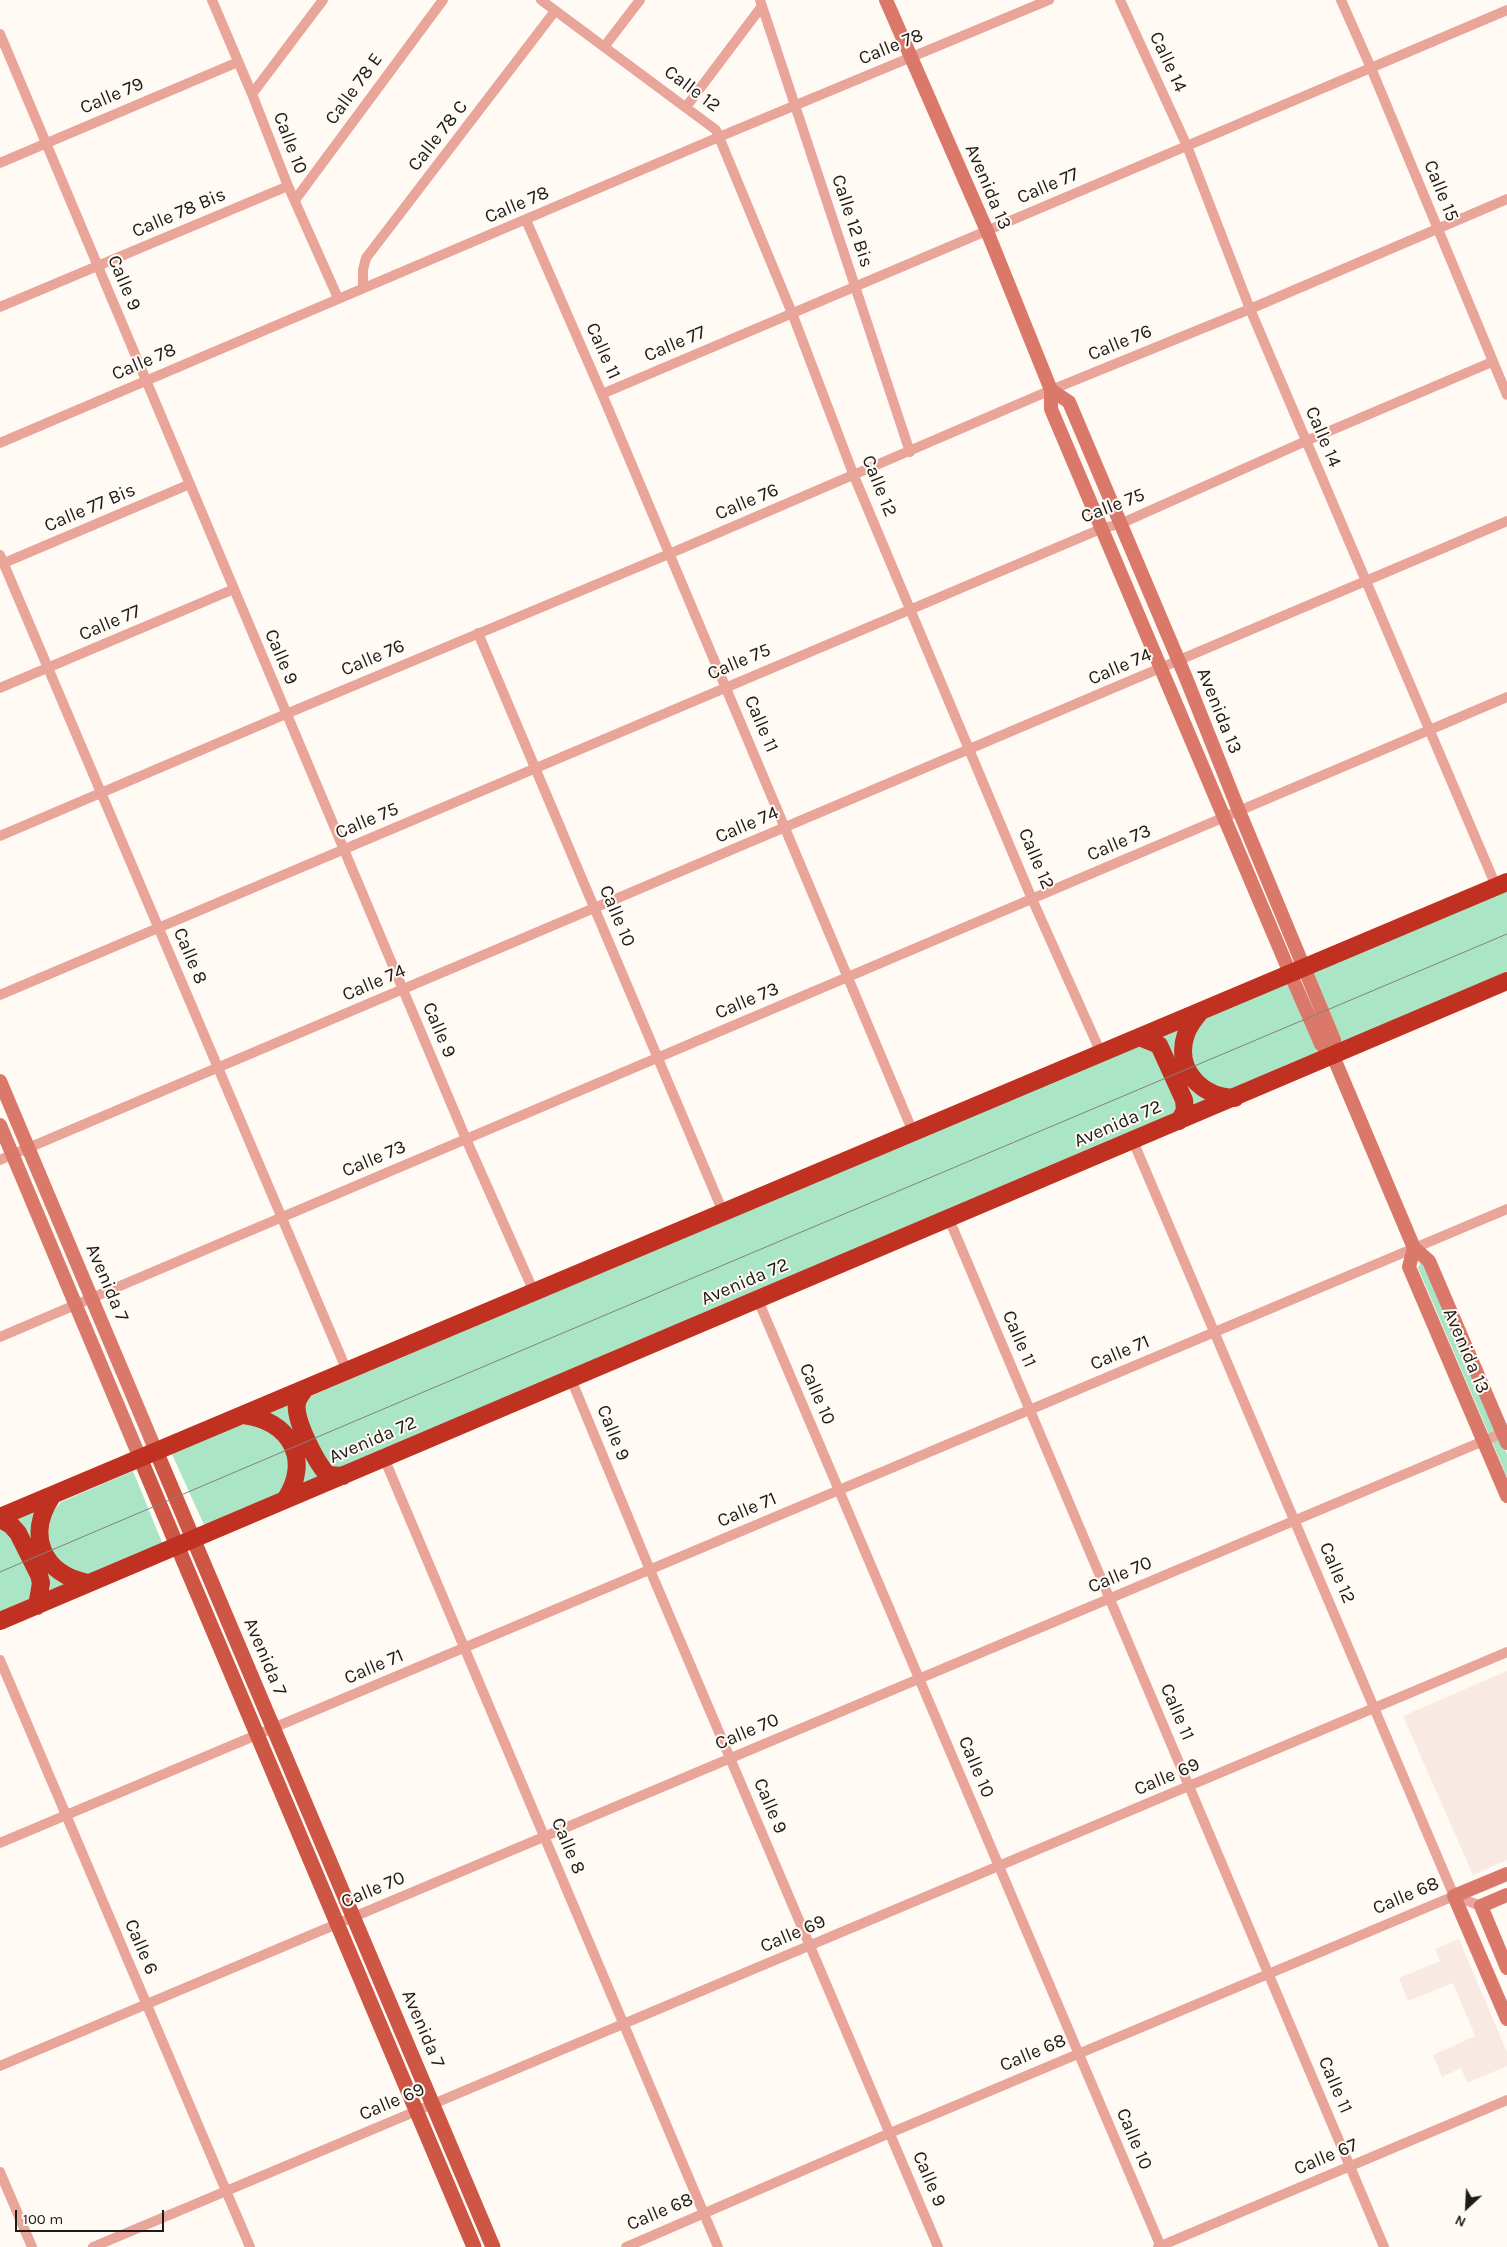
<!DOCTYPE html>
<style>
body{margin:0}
#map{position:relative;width:1507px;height:2247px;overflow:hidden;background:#fffaf4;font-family:Karla,sans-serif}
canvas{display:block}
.north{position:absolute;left:1442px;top:2182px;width:50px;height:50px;-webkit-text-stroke:4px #fffaf4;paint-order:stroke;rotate:205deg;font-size:14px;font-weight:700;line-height:20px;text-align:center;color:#1e1c18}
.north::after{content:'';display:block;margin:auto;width:18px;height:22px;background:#1e1c18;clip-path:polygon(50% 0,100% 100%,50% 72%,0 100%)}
.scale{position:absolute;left:15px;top:2210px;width:149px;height:22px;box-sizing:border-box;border:2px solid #1e1c18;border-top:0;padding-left:6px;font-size:15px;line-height:18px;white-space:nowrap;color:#1e1c18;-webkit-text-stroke:4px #fffaf4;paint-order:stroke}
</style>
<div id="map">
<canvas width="1507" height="2247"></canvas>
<div class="north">N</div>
<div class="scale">100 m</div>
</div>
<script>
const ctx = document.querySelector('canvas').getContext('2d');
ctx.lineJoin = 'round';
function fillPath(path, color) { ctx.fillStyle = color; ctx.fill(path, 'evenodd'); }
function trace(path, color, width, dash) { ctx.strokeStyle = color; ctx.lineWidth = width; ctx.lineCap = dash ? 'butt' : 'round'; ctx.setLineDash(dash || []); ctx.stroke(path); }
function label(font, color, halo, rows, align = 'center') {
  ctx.font = font + ' Karla,sans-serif'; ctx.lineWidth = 4; ctx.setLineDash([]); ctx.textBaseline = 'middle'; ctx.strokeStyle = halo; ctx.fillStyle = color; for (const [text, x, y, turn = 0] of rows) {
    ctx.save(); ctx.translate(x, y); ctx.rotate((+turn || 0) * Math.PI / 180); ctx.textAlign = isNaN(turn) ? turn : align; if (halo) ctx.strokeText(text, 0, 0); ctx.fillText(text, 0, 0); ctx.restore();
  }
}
const education = new Path2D(`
 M1507 1671V1860L1473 1875 1403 1716Z
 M1459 1939 1507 2052V2066L1467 2083 1461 2068 1442 2077 1433 2055 1475 2036 1453 1983 1408 2001 1399 1978 1440 1961 1435 1949Z`);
const green = new Path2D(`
 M1507 891V973L1343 1046 1311 973Z
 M1289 982 1321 1055 1233 1091 1204 1084 1189 1061 1190 1039 1204 1019Z
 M1183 1027 1186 1082 1195 1093 1210 1102 1190 1112 1156 1038Z
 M1145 1043 1156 1047 1180 1113 337 1473 325 1467 301 1404 306 1398Z
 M1421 1262 1427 1267 1507 1454V1477L1418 1268Z
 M292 1404 323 1478 300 1488 304 1472 266 1413Z
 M250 1423 263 1426 285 1446 292 1477 276 1499 205 1527 172 1454 238 1426Z
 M133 1471 163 1545 88 1575H78L52 1558 45 1523 51 1513 61 1502Z
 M35 1512C38 1542 33 1569 66 1583L44 1594 15 1520Z
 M0 1526 8 1528 36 1583 31 1598 0 1612Z`);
const street = new Path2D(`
 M212 0 252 94 288 186 338 298
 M541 0 716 130 719 137 792 313 854 476 1032 899 1101 1053
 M760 0 910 452
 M1120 0 1187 146 1250 309 1496 886
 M1341 0 1371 68 1507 395
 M0 34 466 1139 534 1292
 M604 47 640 0
 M252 94 323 0
 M686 107 762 6
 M0 163 238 62
 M295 200 443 0
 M526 220 602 394 913 1132
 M363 288V270L366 258 555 11
 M0 307 288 186
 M602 394 1507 10
 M0 443 719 137 1049 0
 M0 555 347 1371
 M4 563 190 484
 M478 633 723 1212
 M0 688 234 589
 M0 836 286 714 669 554 1051 390 1250 309 1507 199
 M0 995 1103 528 1120 524 1306 441 1492 362
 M1133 1141 1454 1896
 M0 1160 1507 521
 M949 1219 1384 2247
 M758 1300 1161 2247
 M0 1337 1507 697
 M571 1379 650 1570 938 2247
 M384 1458 718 2247
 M0 1660 250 2247
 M0 1843 1507 1209
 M0 2066 1507 1431
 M0 2172 32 2247
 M93 2247 1507 1652
 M626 2247 890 2133 1454 1896 1481 1906
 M1158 2247 1507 2100`);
const secondary = new Path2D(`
 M886 0 987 231 1051 390V409L1290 973 1321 1044 1333 1056 1414 1248 1429 1261 1507 1443
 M1051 390 1069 402 1186 678 1239 811 1334 1040 1333 1056
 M0 1081 156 1451
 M0 1125 140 1458
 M1414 1248 1409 1267 1507 1496
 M1507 1874 1454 1896 1507 2019
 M1507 1895 1481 1906 1507 1968`);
const primary = new Path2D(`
 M156 1451 493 2247
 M140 1458 474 2247`);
const highway = new Path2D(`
 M1201 1011C1195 1018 1189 1026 1186 1034 1174 1069 1201 1097 1235 1098
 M1139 1037 1159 1045 1184 1100 1185 1111 1179 1121
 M305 1389C302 1393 298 1398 297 1403 294 1419 316 1463 328 1475L343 1476
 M243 1415C290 1420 312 1460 285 1500
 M52 1496C26 1535 42 1574 88 1583
 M0 1517 1507 882
 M0 1519 11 1525 18 1533 39 1575 41 1583 37 1606
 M0 1621 1507 981`);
const tram = new Path2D(`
 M0 1572C502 1358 1005 1146 1507 934`);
const streetNames = [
 ["Calle 78",891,47,-22],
 ["Calle 14",1168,62,65],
 ["Calle 78 E",354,89,-54],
 ["Calle 12",692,89,37],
 ["Calle 79",112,96,-23],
 ["Calle 78 C",438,136,-52],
 ["Calle 10",290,143,69],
 ["Calle 77",1048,186,-23],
 ["Avenida 13",988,187,67],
 ["Calle 15",1441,191,68],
 ["Calle 78",517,205,-23],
 ["Calle 78 Bis",179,213,-23],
 ["Calle 12 Bis",852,221,72],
 ["Calle 9",124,283,67],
 ["Calle 76",1120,343,-22],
 ["Calle 77",675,344,-23],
 ["Calle 11",603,351,66],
 ["Calle 78",144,362,-23],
 ["Calle 14",1323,437,67],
 ["Calle 12",879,486,68],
 ["Calle 76",747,502,-23],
 ["Calle 75",1113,506,-21],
 ["Calle 77 Bis",90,508,-23],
 ["Calle 77",110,623,-23],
 ["Calle 9",281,657,67],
 ["Calle 76",373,658,-23],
 ["Calle 75",739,662,-23],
 ["Calle 74",1120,667,-23],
 ["Avenida 13",1219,711,68],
 ["Calle 11",761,724,67],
 ["Calle 75",367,821,-23],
 ["Calle 74",747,825,-23],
 ["Calle 73",1119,843,-23],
 ["Calle 12",1036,859,67],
 ["Calle 10",617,916,67],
 ["Calle 8",190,956,67],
 ["Calle 74",374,983,-23],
 ["Calle 73",747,1001,-23],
 ["Calle 9",439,1030,67],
 ["Avenida 72",1118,1124,-23],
 ["Calle 73",374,1159,-23],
 ["Avenida 72",745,1282,-23],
 ["Avenida 7",107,1283,67],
 ["Calle 11",1019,1339,67],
 ["Avenida 13",1466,1351,67],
 ["Calle 71",1120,1353,-23],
 ["Calle 10",817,1394,67],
 ["Calle 9",613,1433,68],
 ["Avenida 72",373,1440,-23],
 ["Calle 71",747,1510,-23],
 ["Calle 12",1337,1573,67],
 ["Calle 70",1120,1575,-23],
 ["Avenida 7",265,1657,67],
 ["Calle 71",374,1667,-23],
 ["Calle 11",1177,1712,67],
 ["Calle 70",747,1732,-23],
 ["Calle 10",976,1767,67],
 ["Calle 69",1167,1777,-23],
 ["Calle 9",770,1806,67],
 ["Calle 8",568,1846,67],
 ["Calle 70",373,1890,-23],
 ["Calle 68",1406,1896,-23],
 ["Calle 69",793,1934,-23],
 ["Calle 6",141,1947,67],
 ["Avenida 7",423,2029,67],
 ["Calle 68",1033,2053,-23],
 ["Calle 11",1335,2085,67],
 ["Calle 69",392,2102,-23],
 ["Calle 10",1134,2139,67],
 ["Calle 67",1326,2157,-23],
 ["Calle 9",929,2179,67],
 ["Calle 68",660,2212,-23]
];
fillPath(education, '#f8eae3');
fillPath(green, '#aae5c6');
trace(street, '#e9a599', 10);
trace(secondary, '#da7969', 14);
trace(primary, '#cd5645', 15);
trace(highway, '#c03121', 18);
trace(tram, '#86827d', 1);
label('19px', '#1e1c18', '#fffaf4', streetNames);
</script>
